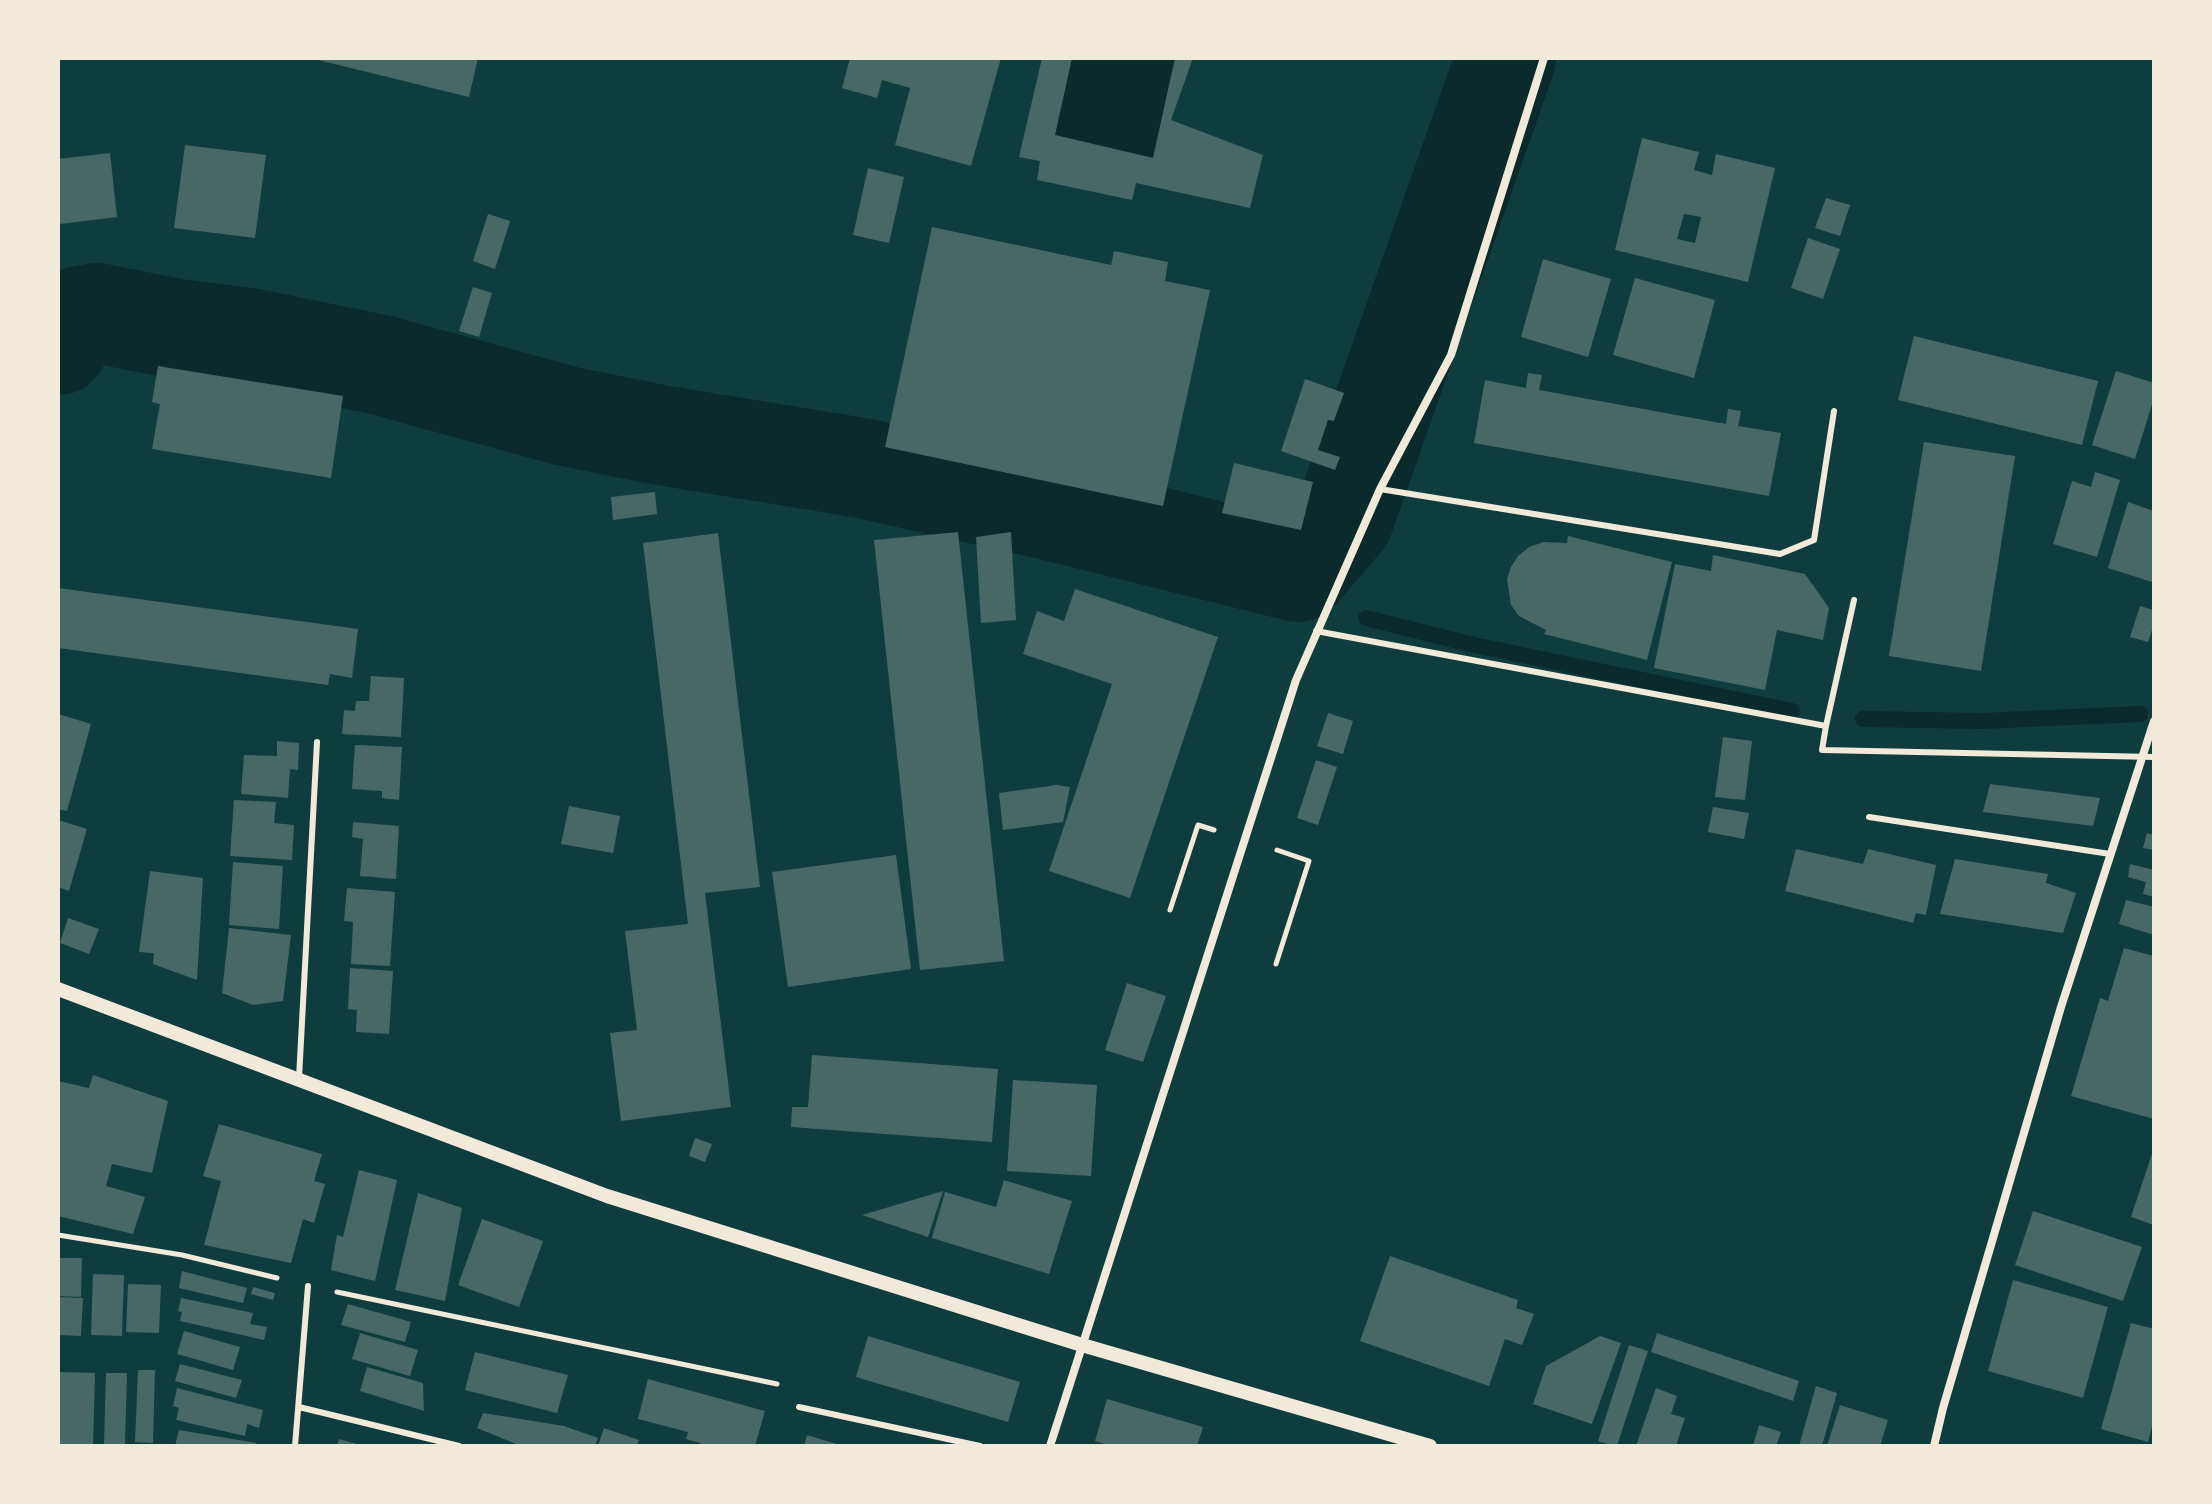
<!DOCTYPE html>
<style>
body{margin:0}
#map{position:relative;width:2212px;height:1504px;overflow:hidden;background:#0f3d3e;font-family:"Exo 2",sans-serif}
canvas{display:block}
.frame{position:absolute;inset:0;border:60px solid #f1e9da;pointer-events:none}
</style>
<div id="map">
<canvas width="2212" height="1504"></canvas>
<div class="frame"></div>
</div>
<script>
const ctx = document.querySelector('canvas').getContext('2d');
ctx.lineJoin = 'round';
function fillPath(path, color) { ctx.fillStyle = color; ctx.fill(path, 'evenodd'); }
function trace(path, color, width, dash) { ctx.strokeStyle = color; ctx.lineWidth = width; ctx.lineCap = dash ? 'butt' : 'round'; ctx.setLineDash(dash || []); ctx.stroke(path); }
const water = new Path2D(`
 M1072 58H1175L1153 158 1055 135Z`);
const stream = new Path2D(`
 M1298 572 1315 583
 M1366 618 1474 645 1792 711
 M1863 719 1982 721 2140 714`);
const river = new Path2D(`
 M58 345 68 325 79 316 97 313 172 328 249 338 381 365 566 416 660 435 862 468 1045 509 1298 572 1344 518 1506 58`);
const building = new Path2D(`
 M310 58H478L469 97Z
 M850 58H1001L971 166 895 145 910 88 882 80 877 98 842 88Z
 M1042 58H1072L1055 135 1153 158 1175 58H1193L1171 120 1263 155 1250 208 1136 183 1132 200 1037 180 1040 161 1019 157Z
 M1642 138 1699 152 1694 170 1712 175 1716 154 1775 168 1748 282 1615 250ZM1684 214 1701 217 1695 243 1677 239Z
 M185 145 266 155 255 238 174 228Z
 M110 153 117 217 60 224 58 159Z
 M868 168 904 177 889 243 853 235Z
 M1826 198 1850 205 1840 236 1815 228Z
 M488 214 510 221 495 269 473 261Z
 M932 227 1111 265 1114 251 1168 262 1165 281 1210 290 1163 506 885 447Z
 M1808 238 1840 249 1823 299 1791 288Z
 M1543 259 1611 279 1588 357 1521 337Z
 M1635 278 1715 300 1694 378 1613 355Z
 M473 287 492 293 479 337 459 331Z
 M1914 336 2098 381 2082 445 1898 400Z
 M158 366 343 396 331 478 152 449 160 404 152 402Z
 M2116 371 2154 383V398L2135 459 2092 445Z
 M1528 373 1542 375 1539 390 1726 424 1728 409 1741 411 1738 426 1781 433 1769 496 1474 443 1485 380 1526 388Z
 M1305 379 1344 393 1334 421 1328 420 1318 450 1340 457 1335 470 1281 451Z
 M1924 442 2015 456 1981 671 1889 656Z
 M1234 463 1313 482 1301 530 1222 513Z
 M2095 472 2120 480 2097 557 2053 544 2072 481 2091 487Z
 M655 492 657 514 613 520 611 497Z
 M2128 502 2154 511V574L2152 582 2108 568Z
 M958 532 1004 961 920 970 874 540Z
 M1011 532 1016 620 981 623 976 537Z
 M718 533 760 887 705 893 731 1107 621 1121 610 1033 637 1030 625 931 688 924 643 543Z
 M1568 536 1672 562 1647 660 1544 634 1546 630 1519 616 1511 605 1507 579 1511 567 1518 556 1529 547 1544 542 1567 543Z
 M1713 555 1805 574 1829 608 1823 640 1777 630 1765 690 1654 668 1675 564 1711 571Z
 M58 588 358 629 352 678 330 674 328 685 58 648Z
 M1075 589 1218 637 1130 898 1049 871 1112 684 1023 654 1037 611 1064 621Z
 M2140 606 2154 610V624L2148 642 2130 637Z
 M371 676 404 678 401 737 342 734 344 710 355 711 356 701H369Z
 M1328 713 1353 721 1343 754 1317 746Z
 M58 714 91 724 67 811 58 809Z
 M1723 737 1752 741 1745 800 1715 797Z
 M277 741 299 743 298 770 290 769 288 798 241 794 244 755 277 756Z
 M355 745 402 747 399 800 382 798V791L352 789Z
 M1316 760 1337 767 1318 825 1297 818Z
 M1990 784 2100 798 2093 826 1983 812Z
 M1057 785 1070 787 1063 822 1003 830 999 793Z
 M234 800 276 802 274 823 294 825 292 860 230 856Z
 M569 806 620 816 613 853 561 844Z
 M1713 807 1749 813 1744 839 1708 832Z
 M58 820 87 829 69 891 58 887Z
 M353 822 399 826 396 879 360 876 363 839 352 837Z
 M2147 833 2154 835V850L2143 848Z
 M1796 849 1863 864 1868 849 1936 865 1926 915 1916 913 1913 923 1785 891Z
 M896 855 911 969 788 987 772 872Z
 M1955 859 2048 874 2046 883 2076 893 2063 933 1940 914Z
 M233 862 283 866 279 929 229 925Z
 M2130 864 2154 870V897L2143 894 2146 882 2128 877Z
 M150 871 203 878 197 980 153 964 154 953 139 952Z
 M347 888 395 892 390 966 351 964 353 922 344 921Z
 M2126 900 2154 907V935L2119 924Z
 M68 918 99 929 89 954 60 943Z
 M229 928 291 935 283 1001 253 1005 222 993Z
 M2124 948 2154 956V1119L2071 1096 2100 998 2108 1001Z
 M350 968 393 971 389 1034 356 1032 357 1010 348 1009Z
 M1127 983 1166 996 1143 1062 1105 1050Z
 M812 1055 998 1069 992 1142 791 1127 792 1107H808Z
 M93 1075 168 1101 152 1173 112 1164 106 1186 145 1197 133 1234 58 1216V1081L89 1088Z
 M1013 1080 1097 1085 1091 1176 1007 1171Z
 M219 1124 322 1154 314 1181 325 1184 314 1223 303 1219 291 1263 204 1245 221 1181 203 1176Z
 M695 1138 712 1144 705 1162 689 1156Z
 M2154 1148V1225L2131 1217Z
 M359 1170 397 1180 375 1281 331 1270 337 1235 343 1237Z
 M1004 1180 1072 1201 1049 1274 932 1238 945 1192 996 1207Z
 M943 1191 928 1237 862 1215Z
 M418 1193 462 1208 445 1301 395 1290Z
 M2033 1211 2142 1247 2123 1301 2015 1265Z
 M482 1219 543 1241 519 1307 458 1285Z
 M1390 1256 1518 1300 1516 1308 1534 1314 1522 1345 1505 1339 1489 1386 1360 1341Z
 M58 1258H82L81 1297 58 1296Z
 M182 1271 247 1288 243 1303 179 1288Z
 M93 1274 124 1275 122 1336 91 1335Z
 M2013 1280 2108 1307 2083 1398 1988 1371Z
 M128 1284 161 1285 159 1333 126 1332Z
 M253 1287 275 1293 273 1300 251 1294Z
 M58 1297 83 1298 81 1336 58 1335Z
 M181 1298 253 1313 250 1324 267 1327 264 1340 180 1321 182 1312 178 1311Z
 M348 1304 411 1322 405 1342 341 1325Z
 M2131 1323 2154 1329V1419L2148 1442 2101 1429Z
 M184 1331 240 1347 233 1370 177 1354Z
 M360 1333 418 1350 410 1376 352 1359Z
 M1657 1333 1799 1381 1793 1401 1651 1352Z
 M868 1336 1020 1382 1008 1422 856 1377Z
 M1600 1336 1621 1343 1592 1424 1533 1404 1546 1366Z
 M1629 1345 1648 1351 1617 1446H1614L1598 1441Z
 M475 1352 568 1375 557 1413 465 1390Z
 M180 1364 242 1380 236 1398 175 1381Z
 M367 1367 423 1383 424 1411 360 1391Z
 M138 1370H155L153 1443 135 1442Z
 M58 1372 95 1373 93 1446H58Z
 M106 1373H127L125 1444H104Z
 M648 1379 765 1411 755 1446H700V1443L686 1439 688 1432 638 1419Z
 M1816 1386 1837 1393 1822 1446H1799Z
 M177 1388 263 1410 259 1428 247 1424 245 1436 176 1420 179 1408 173 1406Z
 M1656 1388 1677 1396 1671 1414 1685 1418 1676 1446H1636Z
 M1107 1399 1203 1427 1197 1446H1111L1095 1441Z
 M1840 1405 1888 1420 1880 1446H1827Z
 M483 1413 564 1426 598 1438 595 1446H521L477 1428Z
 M1759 1425 1781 1432 1776 1446H1753Z
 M604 1428 639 1440 637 1446H598Z
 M179 1430 256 1443 255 1446H175Z
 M807 1435 840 1445V1446H804Z
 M339 1439 360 1445 359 1446H337Z`);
const path = new Path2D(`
 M1170 910 1198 825 1214 830
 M1276 964 1309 861 1277 850
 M58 1235 182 1255 277 1278
 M337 1292 777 1384`);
const service = new Path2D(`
 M1380 489 1780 554 1814 540 1834 411
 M1316 631 1826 726 1822 750 2154 757
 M1826 726 1854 600
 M1869 817 2110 854
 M299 1078 317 742
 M299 1407 459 1446
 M799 1407 980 1446
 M295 1446 308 1286`);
const minor = new Path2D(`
 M1050 1446 1296 680 1380 489 1451 355 1544 58
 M1934 1446 1943 1408 2061 1007 2154 721`);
const tertiary = new Path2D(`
 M58 989 607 1196 1082 1345 1430 1446`);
fillPath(water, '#0a2a2b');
trace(stream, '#0a2a2b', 16);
trace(river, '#0a2a2b', 100);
fillPath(building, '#486865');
trace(path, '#f1e9da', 5);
trace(service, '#f1e9da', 6);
trace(minor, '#f1e9da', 8);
trace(tertiary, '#f1e9da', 14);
</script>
